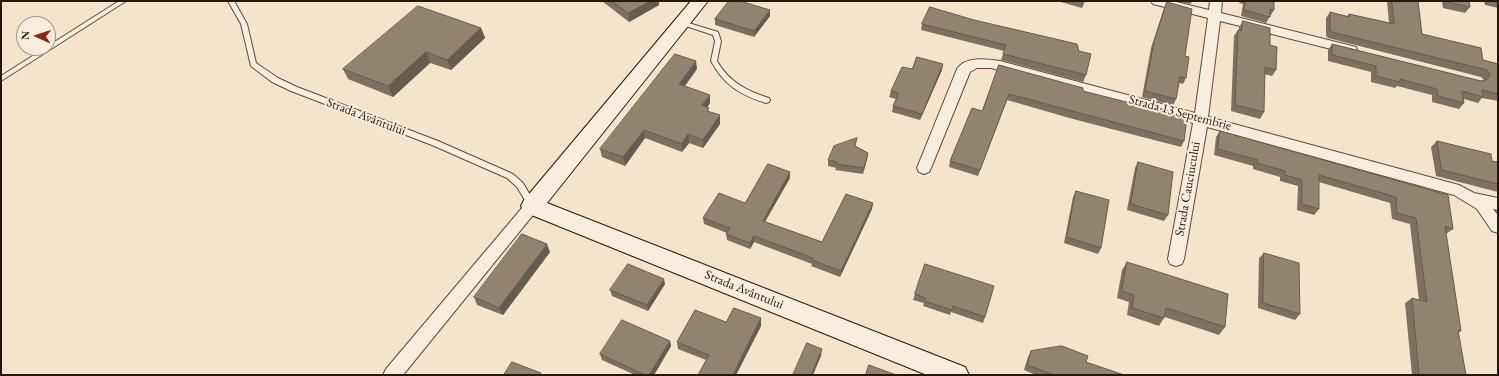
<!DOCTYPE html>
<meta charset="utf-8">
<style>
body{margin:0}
#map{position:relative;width:1499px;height:376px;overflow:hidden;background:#f5e4cb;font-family:"EB Garamond",serif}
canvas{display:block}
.frame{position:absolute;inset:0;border:2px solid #281709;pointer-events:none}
.north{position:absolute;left:16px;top:16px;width:40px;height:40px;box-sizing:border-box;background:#f8eddd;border:1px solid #a59788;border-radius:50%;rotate:273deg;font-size:11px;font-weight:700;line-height:16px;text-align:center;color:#281709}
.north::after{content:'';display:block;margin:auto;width:14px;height:18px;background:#8f2418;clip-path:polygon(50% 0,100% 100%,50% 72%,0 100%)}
</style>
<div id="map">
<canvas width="1499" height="376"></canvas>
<div class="frame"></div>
<div class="north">N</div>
</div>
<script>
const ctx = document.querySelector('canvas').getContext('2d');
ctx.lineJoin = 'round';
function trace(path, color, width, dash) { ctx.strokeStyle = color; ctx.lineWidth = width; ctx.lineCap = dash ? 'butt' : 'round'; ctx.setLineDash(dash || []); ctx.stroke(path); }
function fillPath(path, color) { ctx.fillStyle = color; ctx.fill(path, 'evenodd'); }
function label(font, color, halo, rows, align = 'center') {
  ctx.font = font + ' "EB Garamond",serif'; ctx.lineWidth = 4; ctx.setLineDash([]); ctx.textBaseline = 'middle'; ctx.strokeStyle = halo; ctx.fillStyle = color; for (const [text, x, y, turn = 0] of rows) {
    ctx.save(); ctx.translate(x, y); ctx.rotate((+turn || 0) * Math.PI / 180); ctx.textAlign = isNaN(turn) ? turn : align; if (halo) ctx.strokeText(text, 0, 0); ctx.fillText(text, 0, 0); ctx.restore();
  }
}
const lane = new Path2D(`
 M119 1H126L1 81V76L45 48H48V46Z
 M228 1H234L247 24 256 63 278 78 297 87 438 141 513 174 523 183 536 205 535 207H529L517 187 507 178 432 145 291 91 272 82 251 66 241 24Z
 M682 21 718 32 721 41 717 61C729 82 747 91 769 98L770 100 769 102 766 103C740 95 724 85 711 61L715 41 713 35 680 24 679 23Z`);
const street = new Path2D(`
 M1151 1H1172L1209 10 1210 1H1222L1221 13 1356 47 1357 50 1356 53 1351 54 1220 21 1208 117 1459 185 1474 193 1498 198V210L1493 209 1498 215V233L1492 231 1477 209 1454 195 1207 127 1184 259 1182 264 1176 266 1170 264 1168 259 1193 123 991 68H977L970 72 931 168 929 172 924 174 919 172 917 168 957 69C965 56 987 59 1000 61L1195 113 1208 18 1153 4Z
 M532 200 537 202 540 206 537 210 403 375H383L386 369 527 202Z`);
const secondary = new Path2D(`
 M691 1H708L547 203 965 367 969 375H927L524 212 521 206 524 200Z`);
const wall = new Path2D(`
 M602 1H659V5L629 22Z
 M1057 1H1085L1082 8Z
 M1174 1H1192L1191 4Z
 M1240 1H1274V10L1266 23 1241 16 1243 4 1239 3Z
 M1387 1H1418L1422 34 1483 60 1498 64V101L1482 98 1478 103 1464 99V103L1459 109 1432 102V95L1397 86 1395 88 1371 82V72L1328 61V50L1332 44 1481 81 1484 80 1481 77 1328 38 1326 36V18L1330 12 1347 16 1349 14 1389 23Z
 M1442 1H1469L1470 7 1465 13 1443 8Z
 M1484 1H1498V8L1485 5Z
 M1167 2 1185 56 1186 78 1183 84 1179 83 1176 99 1173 106 1142 97 1151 48 1164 8Z
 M930 7 1086 75 1083 82 1001 60 1004 51 921 30 922 24Z
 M770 16 754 37 715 25V19Z
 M1243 21 1270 45 1276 70 1272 76 1264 74V112L1260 119 1231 111 1234 36 1238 30H1239V27Z
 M481 28 485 38 451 70 430 63 393 97 348 79 343 69Z
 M999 65 1083 91 1141 106 1142 104 1174 115 1184 141 1181 147 1073 119 1007 100 978 176 949 167 950 161 982 111Z
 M697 69 685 86 710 103 707 107 709 112 720 124 703 148 689 143 682 152 645 138 625 166 602 157 600 149Z
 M912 69 942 70 920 120 892 112 893 106 896 99 889 97 891 91Z
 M1220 131 1448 195 1453 229 1446 234 1461 331 1458 333 1466 375H1412L1405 303 1412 298 1419 300 1410 224 1392 219 1390 203 1319 182V209L1314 215 1297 210 1298 186 1280 181V177L1253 169V166L1214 155 1216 137Z
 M1437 141 1492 161 1498 162V192L1436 176 1431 147Z
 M855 146 868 153 867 159 863 174 835 170 836 168 828 166V160Z
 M1138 162 1168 215 1164 221 1127 210 1135 168Z
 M790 178 765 222 822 242 872 209 840 277 811 266 812 264 754 242 750 249 727 240 726 234 727 233 704 224 703 218 745 203Z
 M1076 191 1101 248 1098 254 1064 243 1073 197Z
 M550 252 503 315 477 305 474 297Z
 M1264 253 1300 314 1295 320 1258 308 1259 258Z
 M1127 262 1225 327 1219 335 1165 317 1164 318 1159 326 1127 315 1129 302 1117 298 1122 270Z
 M925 264 985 317 983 323 951 312 950 315 923 306 924 303 913 300Z
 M665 284 648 311 612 296 610 290Z
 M761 318V326L736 375H698L706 360 678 349 677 342 726 322Z
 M670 341 671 346 654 375H635L602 360 600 354Z
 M1031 351 1086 362 1124 375H1036L1024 370 1028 357Z`);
const shadedWall = new Path2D(`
 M651 1H659V5L629 22 628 13Z
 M770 10V16L754 37V31Z
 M481 28 485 38 451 70 447 60Z
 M426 52 430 63 393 97 388 86Z
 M696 61 697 69 680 92 679 84Z
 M943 64 942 70 920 120 922 114Z
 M710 95V103L703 114 702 105Z
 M720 115V124L703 148V140Z
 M644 130 645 138 625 166 623 157Z
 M688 134 689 143 682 152V144Z
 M868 153 867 159 863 174 864 168Z
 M790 172V178L762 226 763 221Z
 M873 203 872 209 840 277 841 271Z
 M754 236V242L750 249V243Z
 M547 244 550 252 503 315 499 308Z
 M664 279 665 284 648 311 647 305Z
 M761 318V326L736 375H733Z
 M670 341 671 346 654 375H649Z
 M822 349 821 356 813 375H811Z`);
const building = new Path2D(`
 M612 1H651L628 13Z
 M729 1H740L770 10 754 31 715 19Z
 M1246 1H1274V10L1270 9V17L1244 10Z
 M1392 1H1418L1422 34 1481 48 1483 60 1498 64V94L1482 90 1483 97 1462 91 1464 103 1438 96 1437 89 1400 79V82L1376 76V66L1332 55V44L1481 81 1488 79 1490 74 1487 70 1332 32 1330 30V12L1349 17V14L1394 24Z
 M1448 1H1469L1470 7 1448 2Z
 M1167 2 1192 9 1185 56 1189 57 1186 78 1180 77 1176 99 1145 91 1154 42Z
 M418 6 481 28 447 60 426 52 388 86 343 69Z
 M930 7 974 20 1077 44 1079 51 1091 54 1086 75 1003 54 1006 45 922 24Z
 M1243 21 1270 28V45L1277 47 1276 70 1265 67 1264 112 1235 105 1238 30 1241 31Z
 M675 54 696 61 679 84 710 95 702 105 709 108 707 111 720 115 703 140 688 134 682 144 644 130 623 157 600 149Z
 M917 57 943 64 922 114 893 106 899 93 891 91 902 67 912 69Z
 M999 65 1083 88V91L1142 106V104L1174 112V115L1187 118 1184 141 1076 112 1009 94 980 170 950 161 972 108 982 111Z
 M1220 131 1448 195 1453 229 1445 226 1461 331 1458 330 1466 375H1419L1412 298 1427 302 1416 218 1397 213 1396 197 1319 175V209L1302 204V180L1285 175V171L1257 163 1258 160 1218 149Z
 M857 138 855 146 868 153 864 168 836 164 837 162 828 160 834 146Z
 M1437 141 1491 154 1492 161 1498 162V184L1442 170Z
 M1138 162 1173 172 1168 215 1131 204Z
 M768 164 790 172 763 221 822 242 846 194 873 203 841 271 812 260 813 258 754 236 750 243 726 234 730 228 703 218 719 193 745 203Z
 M1076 191 1109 200 1101 248 1067 237Z
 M522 234 547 244 499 308 474 297Z
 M1264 253 1299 263 1300 314 1263 303Z
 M1127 262 1228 294 1225 327 1166 308 1164 318 1132 308 1134 295 1122 291Z
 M628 264 664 279 647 305 610 290Z
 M925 264 994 286 985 317 953 306 952 310 925 301V298L915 294Z
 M734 308 761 318 733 375H698L709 355 677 342 695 310 726 322Z
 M622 320 670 341 649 375H645L600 354Z
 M807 343 822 349 811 375H793Z
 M1062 346 1088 356 1086 362 1124 375H1054L1027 365 1031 351Z
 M512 362 541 373 539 375H504Z
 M869 365 896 375H866Z`);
const streetNames = [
 ["Strada 13 Septembrie",1180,113,15],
 ["Strada Avântului",366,117,21],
 ["Strada Cauciucului",1188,189,-80],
 ["Strada Avântului",744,290,22]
];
trace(lane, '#5b4a3a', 2);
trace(street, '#5b4a3a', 2);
trace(secondary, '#281709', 2);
fillPath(lane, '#f8eddd');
fillPath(street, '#f8eddd');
fillPath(secondary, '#f8eddd');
fillPath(wall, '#7e705f');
fillPath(shadedWall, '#675b4d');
fillPath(building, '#93826e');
trace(building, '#675b4d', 1);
label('13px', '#281709', '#f8eddd', streetNames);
</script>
